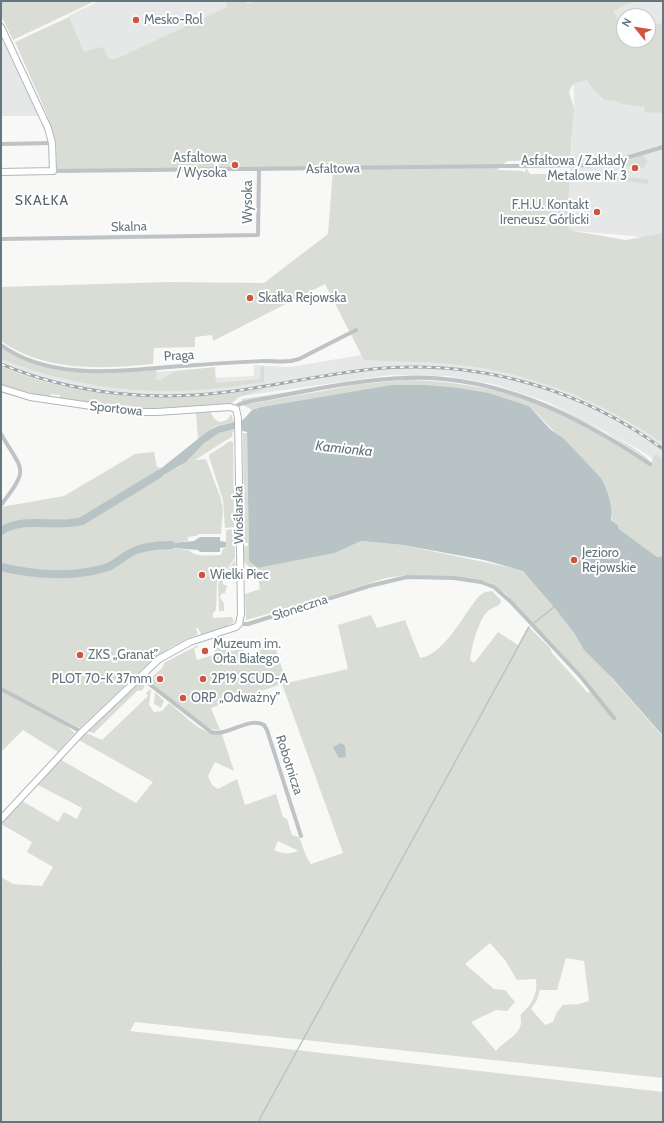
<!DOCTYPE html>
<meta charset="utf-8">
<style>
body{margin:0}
#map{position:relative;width:664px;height:1123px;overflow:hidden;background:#f8f8f7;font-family:Cabin,sans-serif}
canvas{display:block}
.frame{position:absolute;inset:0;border:2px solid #66767e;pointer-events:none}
.north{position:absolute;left:616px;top:8px;width:40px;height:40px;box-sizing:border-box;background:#fff;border:1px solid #c2c8cb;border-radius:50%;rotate:300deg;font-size:11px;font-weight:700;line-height:16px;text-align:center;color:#66767e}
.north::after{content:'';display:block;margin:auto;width:14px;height:18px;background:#ce5541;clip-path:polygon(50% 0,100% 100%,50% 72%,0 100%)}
</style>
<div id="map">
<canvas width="664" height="1123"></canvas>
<div class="frame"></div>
<div class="north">N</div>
</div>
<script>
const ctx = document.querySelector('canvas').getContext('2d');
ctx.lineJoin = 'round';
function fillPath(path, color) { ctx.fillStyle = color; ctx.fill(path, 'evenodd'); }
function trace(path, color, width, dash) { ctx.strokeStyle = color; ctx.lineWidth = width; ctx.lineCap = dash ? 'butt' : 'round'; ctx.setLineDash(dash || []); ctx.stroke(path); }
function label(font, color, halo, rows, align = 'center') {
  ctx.font = font + ' Cabin,sans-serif'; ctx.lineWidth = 4; ctx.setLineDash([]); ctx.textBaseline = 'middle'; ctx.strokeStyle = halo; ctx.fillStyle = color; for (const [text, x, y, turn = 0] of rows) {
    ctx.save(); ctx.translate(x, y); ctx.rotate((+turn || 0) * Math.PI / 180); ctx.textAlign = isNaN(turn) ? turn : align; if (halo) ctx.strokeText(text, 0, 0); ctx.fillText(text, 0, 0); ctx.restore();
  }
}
const built = new Path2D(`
 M99 1H287L98 85 68 16Z
 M570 1H663V242L633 236 573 231 567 225 574 100ZM624 16H648V40H624Z
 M1 27 42 113 38 116H1Z
 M510 343 663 414V466L640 450 596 426 545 401 493 384 448 376 390 375 214 400 138 404 1 378V351L28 365 57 371 125 374 214 368 215 378 254 376V365L289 367 361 355Z`);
const green = new Path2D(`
 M1 1H95L13 40 1 15Z
 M226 1H245L247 4 259 1H633L613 11 624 30V40H648V29L663 22V113L644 112 645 107 623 104 617 101 605 100 593 89 587 80 573 84 569 92 574 108 570 160 507 161 497 170 523 171 525 173 526 168 530 174H570L567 225 573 231 626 240 663 233V443C598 399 528 371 449 364 421 361 393 362 364 360L325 284 213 341 212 335 195 337V347L154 348 153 364C100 369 46 372 1 341V287L167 282 264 283 328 234 333 170 57 172 56 142 45 110 15 42 69 17 84 52 100 47 104 49 109 59H116L227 7Z
 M643 155 648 161 644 168 620 166 621 163Z
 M621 177 648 179V184L615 180 616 178Z
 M1 347C49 378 103 371 157 369L156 379 160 380 176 371 215 367 216 383 260 379 261 366H264V382C246 384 228 388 210 389 138 396 67 385 1 359Z
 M1 367C85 401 175 404 264 388V389L239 397 232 403 151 410 119 409 59 399 60 395 51 394 50 398 1 385Z
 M402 376 241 402 242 399C295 392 347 379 400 376 464 372 527 392 583 420 599 428 639 449 650 461L607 433 583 421 517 393 467 381Z
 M406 380C462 381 515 391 566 416 595 430 623 448 651 464L654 455H658L663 460V556L657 557 619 529 618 525 612 520 607 489 601 478 529 406 489 393 427 385H391L261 407 252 410 243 405 361 384Z
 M210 412C215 420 218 425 228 419L231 414 234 422 216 426 198 439 196 413Z
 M229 428H232L234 431 232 433 233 436 195 460 206 459 221 499 223 510 221 534H199L196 536 188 537V541L161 544V547L189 550C195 558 211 555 221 555L223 549 226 547V530L234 529 235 558 217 582 216 610 213 613V618L232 617 234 622 225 627 202 634H201L198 628H196L198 634 171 647 151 661 80 728 1 688V507L64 496 135 454 154 452 157 467 172 470 180 466 209 438Z
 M243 433H247L249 561 256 568 335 553 361 541 403 545 522 570 542 591 574 633 582 648 608 674 663 737V1078L135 1022 130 1031 663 1092V1122H1V966L3 963 1 962V877L13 884 42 886 53 867 27 852 32 842 1 824V818L19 799 58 822 64 812 77 819 82 808 34 783 58 758 136 803 153 782 77 739 84 732 102 740 148 696 146 693 151 689 149 705 154 712 162 711 169 703C184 714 202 737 222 734L234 771 215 762 208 776 212 785 218 789 237 779 245 805 276 794 283 817 287 819 292 835 299 837C303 846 305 856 311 864L343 853 282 684 211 708 220 730 209 729 147 681 162 668 164 663 198 645V647L194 649 197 660 216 654 214 649 216 647 233 651 240 649 254 656 257 649 274 644 287 683 348 669 338 625 371 615 377 628 405 620 420 658C444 655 463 615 479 596L485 592 492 591 501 600 500 604C496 607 491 608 488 611 478 621 472 645 470 659L472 662H475L498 632 518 645 528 626 550 648 552 653 588 693 592 689 505 593 490 583 475 579 407 575 386 578 317 600 246 620 245 594 260 589 257 572V574L244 562V546H248V543L244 542ZM278 841 299 851C288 854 285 855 274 850ZM490 943 505 960 517 980 536 979C538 994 532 1005 521 1014 520 1017 521 1018 521 1021 522 1034 503 1042 496 1051L471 1022 496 1010 507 1011 515 1002 505 990 494 989 465 964ZM566 958 584 961 589 1001 579 1004 563 1005 557 1012 553 1022 545 1025 531 1009 537 1000 540 990H557Z
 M230 441 233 442 234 527 225 528 223 500 209 457V455Z
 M235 560 236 576 223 580V584L227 586 225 593 221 594 220 598 224 603V611H219L218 583Z
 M140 681 145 683 143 690 137 691 94 733 89 732 88 730Z
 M1 691 64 724 75 733 58 752 23 730 1 752Z
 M155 692 164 701 161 708 154 704Z`);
const water = new Path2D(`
 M391 385H427L458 388 489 393 529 406 550 429 564 439 601 478C608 488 613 509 611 520L618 525 619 529 657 557 663 556V736L613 679 583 649 574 633 554 607 523 571 484 560 403 545 361 541 335 553 257 568 249 561 247 432 234 429 219 433 204 443 186 462 151 482 149 478 208 431 218 426 243 420 252 410 261 407Z
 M200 537H220V541L226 542V547L220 548V552H200L198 550 161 547V544L194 541Z
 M341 743 345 746 346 757 339 758 333 747Z`);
const stream = new Path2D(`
 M534 623 554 607
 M258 1122 529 627`);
const river = new Path2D(`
 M1 531C26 515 55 529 82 521L159 474
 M1 567C34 575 76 578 108 567 117 563 124 556 132 552 144 546 158 545 171 545`);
const street = new Path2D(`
 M1 144 52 143
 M53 171 602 165 663 147
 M1 239 258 235 259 169
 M1 345C56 385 134 368 197 365 219 363 242 362 264 361 273 361 282 362 291 361L299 359 356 330
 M234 408 240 404 252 401C303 392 354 380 405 378 495 374 577 415 650 464
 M1 434C23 472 30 467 1 505
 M239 624H248L369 586 407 577 454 578 481 582 494 587 511 602 581 677 614 718
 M139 676 211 732C227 737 250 716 264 725L267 730 301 836
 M1 689 82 732`);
const secondary = new Path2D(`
 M1 27 48 128 52 143 53 171 1 172
 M1 388 30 397 132 412H157L230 407 236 409 238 418 241 614 239 624 236 627 190 642 159 659 82 732 1 819`);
const rail = new Path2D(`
 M1 364C75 395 156 402 234 391 284 384 334 372 384 368 484 361 583 390 663 449`);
const markers = [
 [136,20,4,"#ce5541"],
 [235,165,4,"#ce5541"],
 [635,168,4,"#ce5541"],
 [597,212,4,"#ce5541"],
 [250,298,4,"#ce5541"],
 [574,560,4,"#ce5541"],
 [202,575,4,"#ce5541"],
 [205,651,4,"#ce5541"],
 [80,655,4,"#ce5541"],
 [160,679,4,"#ce5541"],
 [203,679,4,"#ce5541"],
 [183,698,4,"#ce5541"]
];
const poiNames = [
 ["Mesko-Rol",144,20],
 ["Asfaltowa",227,158,"right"],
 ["/ Wysoka",227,173,"right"],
 ["Asfaltowa / Zakłady",627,161,"right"],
 ["Metalowe Nr 3",627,176,"right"],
 ["F.H.U. Kontakt",589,205,"right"],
 ["Ireneusz Górlicki",589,220,"right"],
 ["Skałka Rejowska",258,298],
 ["Jezioro",582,553],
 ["Rejowskie",582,568],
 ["Wielki Piec",210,575],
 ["Muzeum im.",213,644],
 ["Orła Białego",213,659],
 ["ZKS „Granat”",88,655],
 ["PLOT 70-K 37mm",152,679,"right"],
 ["2P19 SCUD-A",211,679],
 ["ORP „Odważny”",191,698]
];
const streetNames = [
 ["Asfaltowa",333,169,-1],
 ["Wysoka",248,202,-90],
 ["Skalna",129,227,-1],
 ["Praga",179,356,-3],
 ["Sportowa",116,409,6],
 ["Wioślarska",239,515,-91],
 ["Słoneczna",300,608,-18],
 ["Robotnicza",289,765,72]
];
const neighbourhoodNames = [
 ["SKAŁKA",42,201]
];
const waterNames = [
 ["Kamionka",344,449,6]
];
fillPath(built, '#e6e8e7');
fillPath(green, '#d9ddd6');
fillPath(water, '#b8c3c6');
trace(stream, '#b8c3c6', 1.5);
trace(river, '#b8c3c6', 8);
trace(secondary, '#b1b7bb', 8);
trace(street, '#bec3c6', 4);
trace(secondary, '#fff', 6);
trace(rail, '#a1a8ac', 3);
trace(rail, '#fff', 1.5, [4.5]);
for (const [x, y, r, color] of markers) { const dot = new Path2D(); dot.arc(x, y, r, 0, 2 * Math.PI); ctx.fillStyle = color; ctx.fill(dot); trace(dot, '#fff', 1.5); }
label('13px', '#66767e', '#fff', poiNames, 'left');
label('13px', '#66767e', '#fff', streetNames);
ctx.letterSpacing = '1px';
label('14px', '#58646a', '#fff', neighbourhoodNames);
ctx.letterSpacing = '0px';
label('italic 14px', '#627478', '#fff', waterNames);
</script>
